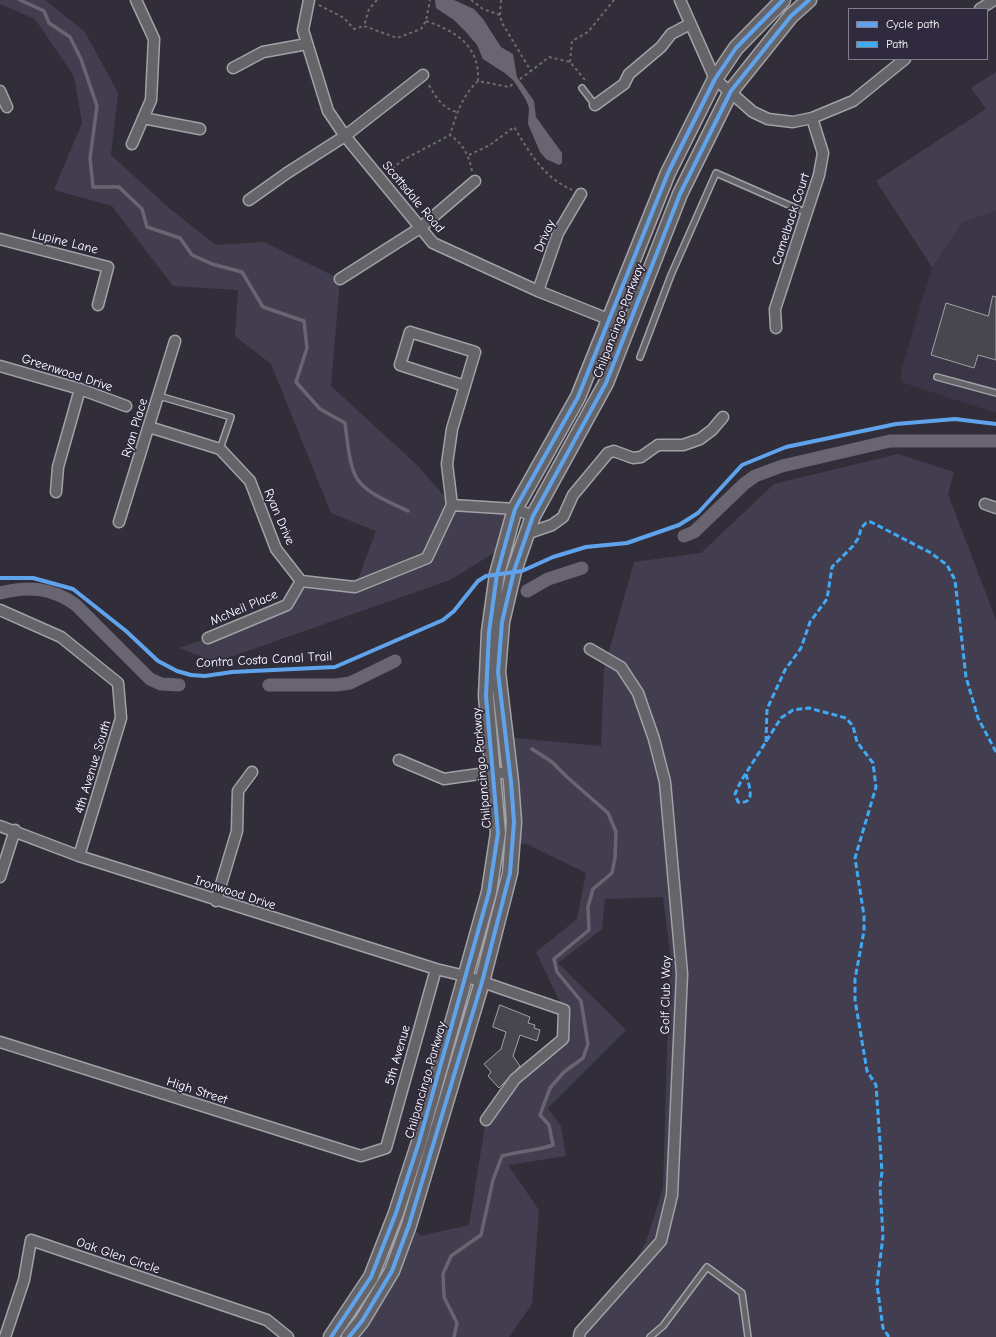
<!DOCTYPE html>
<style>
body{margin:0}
#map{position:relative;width:996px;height:1337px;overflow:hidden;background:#312e39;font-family:"Comic Neue",sans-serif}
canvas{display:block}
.legend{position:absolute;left:848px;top:8px;width:140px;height:52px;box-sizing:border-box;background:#2f2a3d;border:1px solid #827f8b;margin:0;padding:5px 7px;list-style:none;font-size:12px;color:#fff}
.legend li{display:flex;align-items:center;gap:8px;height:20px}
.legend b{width:20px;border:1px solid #827f8b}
</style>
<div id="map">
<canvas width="996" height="1337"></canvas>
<ul class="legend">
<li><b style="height:5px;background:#60a3ed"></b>Cycle path</li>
<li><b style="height:5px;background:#3fa9f5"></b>Path</li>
</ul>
</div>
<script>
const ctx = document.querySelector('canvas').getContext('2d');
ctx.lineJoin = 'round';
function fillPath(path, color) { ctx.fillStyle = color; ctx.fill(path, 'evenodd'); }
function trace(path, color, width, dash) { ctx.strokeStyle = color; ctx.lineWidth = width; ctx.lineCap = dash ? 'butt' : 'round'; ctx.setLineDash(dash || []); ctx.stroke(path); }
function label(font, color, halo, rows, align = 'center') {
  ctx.font = font + ' "Comic Neue",sans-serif'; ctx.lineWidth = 3.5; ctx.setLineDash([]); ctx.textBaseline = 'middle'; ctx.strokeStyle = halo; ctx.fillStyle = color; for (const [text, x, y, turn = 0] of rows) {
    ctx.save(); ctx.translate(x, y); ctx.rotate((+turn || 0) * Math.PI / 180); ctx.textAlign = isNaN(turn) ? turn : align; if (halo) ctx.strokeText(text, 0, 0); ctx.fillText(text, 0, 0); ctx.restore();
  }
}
const built = new Path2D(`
 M996 211V413L901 382 902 367 932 267 963 222Z`);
const green = new Path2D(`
 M0 0H45L85 32 118 93 111 155 169 208 216 245 264 242 340 279 331 386 418 466 452 505 515 509 505 546 450 580 216 662 179 648 208 638 287 605 301 581 355 587 376 531 331 513 271 364 235 336 238 290 173 286 112 206 54 190 82 123 74 76 35 19 0 4Z
 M996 72V211L963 222 932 267 876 181 986 109 971 88Z
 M898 454 954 472 948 494 996 620V1337H579L622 1284 646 1242 663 1188 670 951 663 897 605 899 602 929 558 963 626 1030 548 1108 561 1126 566 1156 508 1165 539 1210 532 1304 509 1337H349L409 1225 421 1236 469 1225 486 1120 498 1102 563 1039 564 1010 536 952 577 919 586 873 527 844 512 843 504 737 601 746 604 669 634 562 701 553 774 484Z`);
const water = new Path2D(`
 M435 0H454L474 9 483 19 501 47 513 54 517 77 534 101 536 117 562 153V163L559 165 546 159 540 152 528 124 529 108 526 100 514 81 506 74 483 59 477 45 465 31 454 20 436 8Z`);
const stream = new Path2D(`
 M20 0 44 11 49 23 70 37 81 59 97 106 90 158 93 187H119L142 209 147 227 180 238 192 255 212 264 242 272 263 307 304 321 307 348 296 382 320 409 345 423C347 437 349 468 358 480 369 495 392 503 408 511
 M454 1337 457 1323 444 1297 443 1274 451 1256 481 1235 493 1180 502 1156C519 1151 536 1151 553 1145L549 1125 540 1115 550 1088 564 1072 583 1058 588 1044 581 1001 557 972 554 959 589 930 588 907 593 889 612 873 615 858 616 832 608 813 567 777 552 762 532 749`);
const canal = new Path2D(`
 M684 536 694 532 744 484 755 476 782 466 890 441H996
 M527 591 548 579 582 568
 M0 593C28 586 51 587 76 605L150 679 161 684 179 685
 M269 685H336L350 683 395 661`);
const building = new Path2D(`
 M993 296 996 297V360L978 355 974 368 931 355 946 303 988 316Z
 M500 1005 530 1017 528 1023 535 1025 534 1028 540 1030 537 1041 520 1035 513 1056 520 1066 499 1088 488 1076 491 1072 484 1064 501 1049 506 1032 493 1027Z`);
const path = new Path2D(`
 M377 0 369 9 364 26 397 38 421 29 426 21 430 0
 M471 0 483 9 500 15
 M501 0 500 15 502 23 531 71 549 57 570 62 585 80
 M319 5 344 18 354 29 364 26
 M426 21C456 31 480 46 478 81
 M570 62 572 41 588 32 614 0
 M429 85C436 98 442 107 456 112
 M469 155 490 145 514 127C530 153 543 177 572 190
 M472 171C469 155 463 144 450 135 456 115 462 96 478 81L509 87 531 71
 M388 173 401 161 450 135`);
const lane = new Path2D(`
 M582 88 595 105
 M640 357 671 275 716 173 807 213
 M937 377 996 393
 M159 396 231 417 220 449
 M650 1337 663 1326 707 1267 742 1293 748 1337`);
const street = new Path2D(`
 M309 0 303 30 328 111 345 136 433 243 538 291 628 327
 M680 0 715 79 753 112 768 119 793 122 812 118 853 101 905 59
 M980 9 994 0
 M233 68 263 52 307 44
 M0 91 7 107
 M595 105 624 84 629 74 661 47 671 34 690 24
 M143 118 200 129
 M132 144 151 100 154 39 136 0
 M249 200 287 173 345 136 423 75
 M0 239 108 267 98 305
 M340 279 420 228 475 181
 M538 291 558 233 581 194
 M776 328 775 309 819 175 823 153 812 118
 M0 366 80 389 126 406
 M149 427 220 449 250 481 276 549 301 581 355 587 427 558 452 505 447 464 452 429 475 352 410 332 400 365 465 386
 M56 492 58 467 80 389
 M985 504 996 508
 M452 505 515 509 533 516
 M119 522 175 341
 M526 534 552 525 563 517 573 495 608 453 614 451 633 458 641 457 658 445H683L700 439 712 430 723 417
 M0 610 61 637 118 683 121 718 79 856
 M208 638 287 605 301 581
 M399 760 444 779 493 772 510 774
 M0 826 79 856 436 969 465 976 564 1010 563 1039 515 1079 486 1120
 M0 877 15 830
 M216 901 237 831 238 791 252 772
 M0 1042 361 1156 386 1148 436 969
 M5 1337 24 1280 31 1240 267 1320 288 1337
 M579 1337 580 1332 661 1241 672 1195 682 974 665 782 654 739 638 693 621 667 590 649`);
const secondary = new Path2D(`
 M331 1337 371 1277 396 1213 419 1142 489 892 498 833 486 696 489 632 497 574 515 509 578 397 668 173 715 79 736 48 783 0
 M349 1337 362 1321 392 1271 409 1225 482 982 510 873 514 822 511 782 498 672 502 622 514 571 533 516 606 383 680 194 731 91 791 16 809 0`);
const quiet = new Path2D(`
 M766 742 767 709 785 670 801 648 810 622 827 599 832 567 853 546 859 537 861 528 866 523 871 522 931 553 947 565 955 580 966 677 978 718 996 752
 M746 774C749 786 757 805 738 802L735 794 741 781 781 718 793 710 809 708 846 718 853 726 857 742 873 763 876 787 855 858 864 916V931L855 979V1000L867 1071 876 1085 882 1172 880 1187 883 1236 877 1285 883 1328 889 1337`);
const cycleway = new Path2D(`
 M0 578H33L73 589 126 631 158 661 177 671 191 675 205 676 232 672 335 667 443 620 454 611 478 581 486 576 522 571 553 557 586 547 627 543 679 525 698 513 742 465 786 447 896 424 955 419 996 424
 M331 1337 371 1277 396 1213 419 1142 489 892 498 833 486 696 489 632 497 574 515 509 578 397 668 173 715 79 736 48 783 0
 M349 1337 362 1321 392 1271 409 1225 482 982 510 873 514 822 511 782 498 672 502 622 514 571 533 516 606 383 680 194 731 91 791 16 809 0`);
const streetNames = [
 ["Scottsdale Road",413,197,50],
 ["Camelback Court",791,219,-72],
 ["Drivay",545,236,-67],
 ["Lupine Lane",65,242,14],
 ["Chilpancingo Parkway",619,321,-69],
 ["Greenwood Drive",67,373,18],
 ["Ryan Place",135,428,-73],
 ["Ryan Drive",279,517,67],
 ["McNeil Place",244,608,-23],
 ["Contra Costa Canal Trail",264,660,-3],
 ["4th Avenue South",93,767,-73],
 ["Chilpancingo Parkway",482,768,-95],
 ["Ironwood Drive",235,893,18],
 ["Golf Club Way",666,995,-89],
 ["5th Avenue",398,1055,-74],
 ["Chilpancingo Parkway",426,1080,-74],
 ["High Street",197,1091,18],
 ["Oak Glen Circle",118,1256,19]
];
fillPath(built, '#3b3647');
fillPath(green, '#433e4f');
fillPath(water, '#686571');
trace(stream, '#686571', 3.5);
trace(canal, '#686571', 13);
fillPath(building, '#48464e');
trace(building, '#a2a1a6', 1);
trace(lane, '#a2a1a6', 8);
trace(street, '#a2a1a6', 13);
trace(secondary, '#a2a1a6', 17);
trace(path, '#6d6b71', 2, [3, 3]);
trace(lane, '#656469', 5);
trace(street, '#656469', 10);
trace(secondary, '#656469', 14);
trace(quiet, '#3fa9f5', 3, [6, 3]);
trace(cycleway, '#60a3ed', 4);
label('13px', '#fff', '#2f2a3d', streetNames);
</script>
